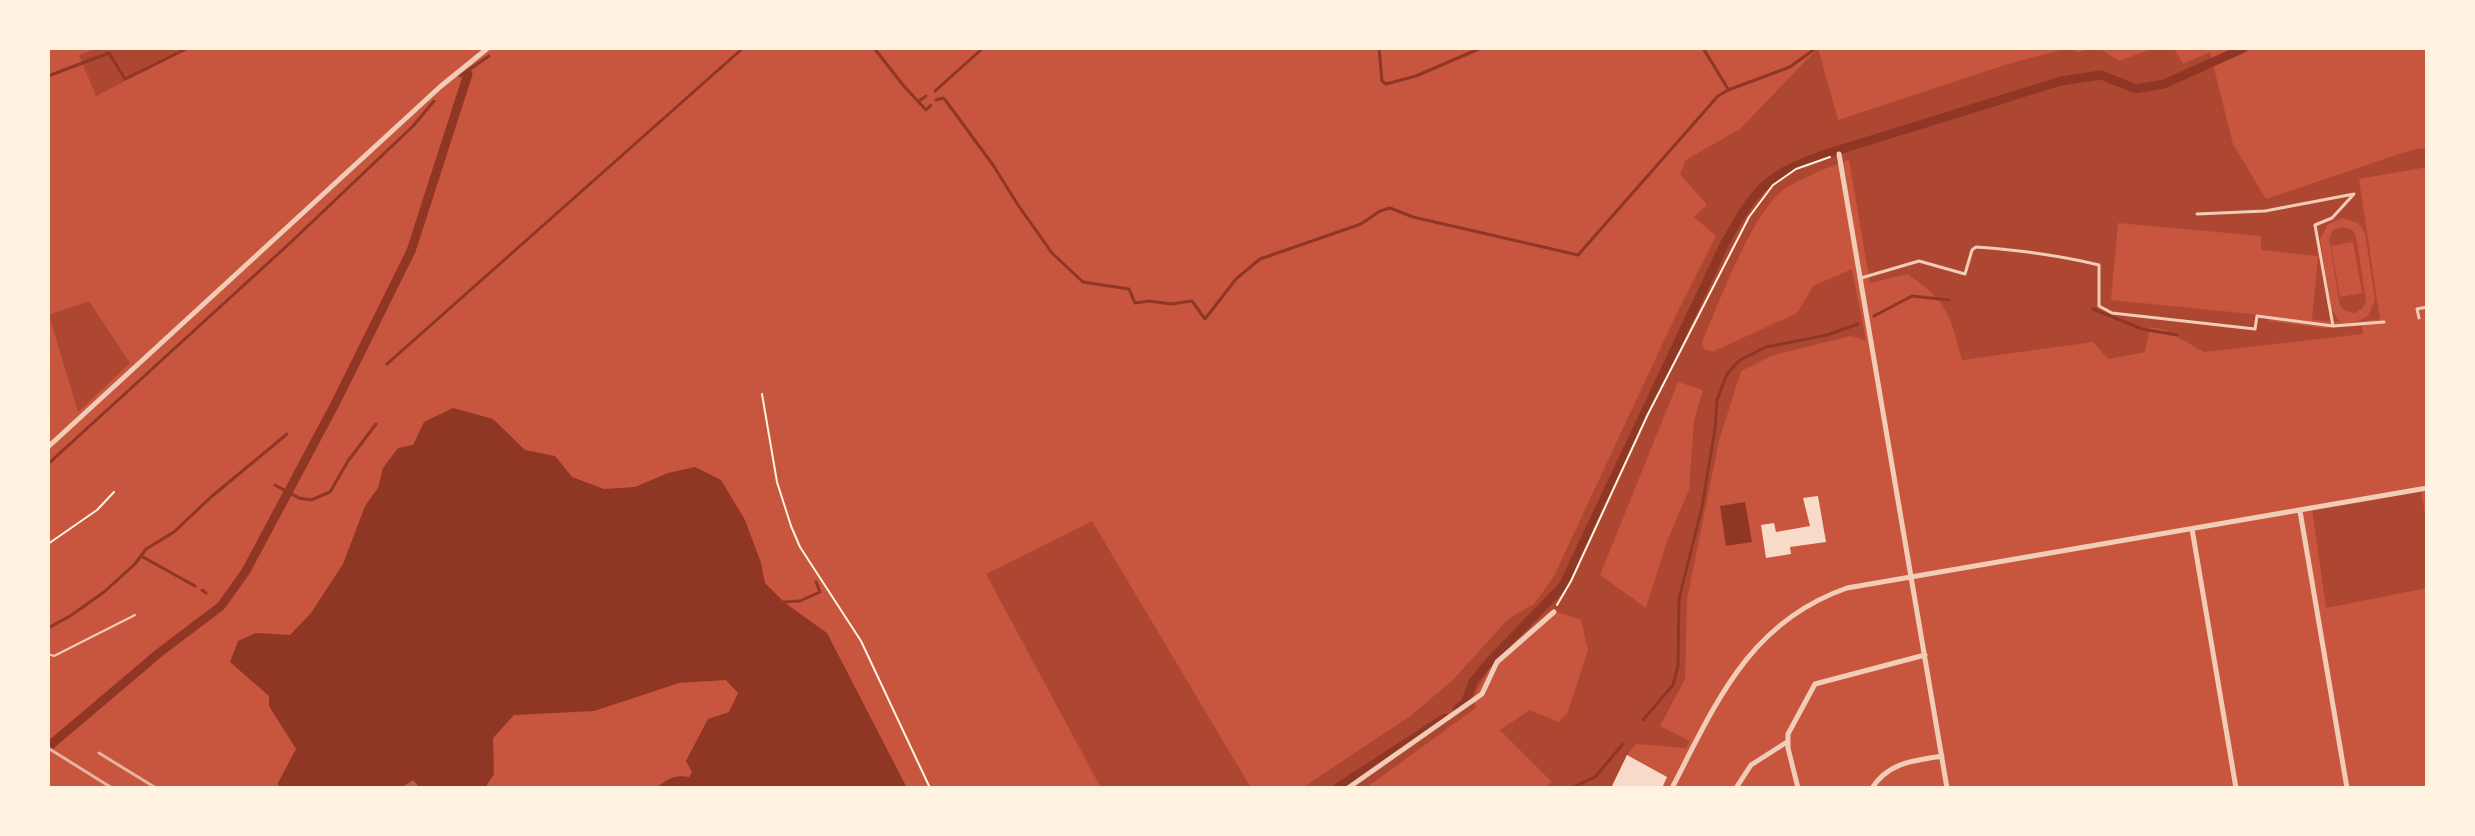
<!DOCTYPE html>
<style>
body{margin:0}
#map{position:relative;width:2475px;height:836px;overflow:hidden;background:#c8553d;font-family:Mulish,sans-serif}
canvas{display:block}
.frame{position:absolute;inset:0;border:50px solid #fff3e0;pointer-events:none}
</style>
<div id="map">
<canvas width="2475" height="836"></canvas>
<div class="frame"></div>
</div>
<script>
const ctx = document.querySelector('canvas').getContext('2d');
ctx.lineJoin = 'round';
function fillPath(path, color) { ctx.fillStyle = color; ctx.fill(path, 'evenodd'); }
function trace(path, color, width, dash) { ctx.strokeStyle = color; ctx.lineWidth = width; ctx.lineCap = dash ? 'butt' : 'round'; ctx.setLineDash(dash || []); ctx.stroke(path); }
const green = new Path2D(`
 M97 48H190L96 96 79 55Z
 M1818 48 1838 120 2008 64 2068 48 2077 52 2099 48 2119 61 2154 48H2174L2183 64 2210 52 2233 144 2266 199 2411 150 2427 148V167L2359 179 2380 319 2356 322 2368 316 2375 300 2365 233 2358 223 2343 218 2328 224 2320 239 2331 308 2340 322 2312 320 2318 256 2261 250V236L2118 223 2111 300 2271 316 2269 321 2323 328 2362 326 2363 334 2204 352 2165 330 2150 327 2145 352 2141 353 2108 359 2093 342 1962 360C1950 315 1947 300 1907 274L1870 283 1849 160C1828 167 1804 177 1786 188 1753 209 1719 304 1702 342L1704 349 1712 352 1797 313 1813 286 1852 269 1866 341 1851 336 1773 355 1741 371 1719 441 1687 599 1685 679 1660 726 1690 741 1686 748 1636 744 1627 755 1611 788H1544L1552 782 1500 730 1530 710 1558 722 1567 714 1588 650 1581 620 1551 610 1493 662 1472 700 1477 707 1366 788H1302L1409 717 1452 681 1508 619 1534 604 1554 576 1676 315 1716 236 1694 217 1707 205 1680 174 1686 160 1740 129ZM1678 382 1703 390 1694 420 1689 490 1667 541 1646 608 1600 575Z
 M2343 227 2352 230 2356 236 2366 300 2363 308 2355 313 2345 311 2340 305 2329 239 2333 230ZM2353 242 2362 293 2340 297 2331 246Z
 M89 301 130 363 78 412 49 315Z
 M2421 490 2427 527V588L2326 608 2312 509Z
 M1092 521 1251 788H1101L986 574Z`);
const water = new Path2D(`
 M453 408 493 419 525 450 555 456 572 477 604 489 635 487 668 473 695 467 721 480 745 520 761 563 765 583 785 603 827 633 907 788H656C667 779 675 774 689 777L692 772 686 761 708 719 729 712 738 693 726 680 679 683 594 711 514 715 493 738 494 774 485 788H420L413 780 401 788H279L278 783 296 749 269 706V696L230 662 238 641 256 633 290 635 311 613 343 564 365 506 378 488 383 468 398 448 413 445 424 422Z
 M1745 502 1752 542 1726 546 1720 506Z`);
const stream = new Path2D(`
 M874 48 903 85 926 110 931 105
 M1379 48 1382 81 1386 84 1416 76 1481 48
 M1703 48 1728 89
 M48 76 109 53 125 79 188 48
 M460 76 489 56
 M935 91 983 48
 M936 100 943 98 946 101 993 165 1018 205 1052 253 1083 282 1129 289 1135 303 1149 301 1171 304 1192 301 1205 319 1236 279 1260 259 1361 224 1380 211 1390 208 1413 217 1578 255 1718 96 1728 90 1790 67 1816 48
 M919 101 926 96
 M2093 309 2142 329 2177 335
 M1874 316 1912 296 1949 300
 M387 364 743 48
 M48 464 290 243 413 126 434 101
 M275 485 299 498 311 500 330 492 348 461 376 424
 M141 556 195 586
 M202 590 206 593
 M784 602 800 601 820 592 816 582
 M48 628 70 616 104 592 135 564 146 549 174 532 211 497 287 434
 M1643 720 1673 685 1678 666 1679 599 1702 507 1715 429 1717 400 1727 374 1740 360 1766 347 1827 335 1858 324
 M1571 788 1595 777 1623 744`);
const canal = new Path2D(`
 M1457 709 1465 703 1473 682 1490 661 1563 586 1725 243C1756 187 1767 174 1829 153L2061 81 2101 75 2136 89 2164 84 2244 48
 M48 747 159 653 221 606 246 571 335 404 411 251 468 74
 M1337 788 1445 718`);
const building = new Path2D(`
 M1818 496 1826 542 1790 547 1791 554 1766 558 1761 525 1774 523 1776 532 1810 526 1803 498Z
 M1627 755 1667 777 1662 788H1611Z`);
const path = new Path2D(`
 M762 394 777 482 791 526 800 547 861 641 930 788
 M48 544 97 510 114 492
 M1557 605 1571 581 1648 414 1749 217 1773 185 1796 169 1830 157`);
const service = new Path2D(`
 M48 654 54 656 135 615`);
const pedestrian = new Path2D(`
 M2197 214 2265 211 2354 194 2332 218 2315 225 2333 326
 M1861 278 1919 261 1965 274 1972 250 1976 247C2018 250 2058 255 2099 265V306L2112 313 2255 329 2257 316 2333 326 2384 322
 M2419 318 2417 309 2427 307`);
const minor = new Path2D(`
 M1839 154 1947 788
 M48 447 441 86 488 48
 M2300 511 2347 788
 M2192 529 2236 788
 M1348 788 1482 694 1497 662 1554 612
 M1672 788C1716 703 1749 622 1847 588L2427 488
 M1736 788 1751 765 1787 742
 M1798 788 1788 748V734L1815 684 1925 655
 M1872 788C1889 762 1913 761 1942 756`);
const rail = new Path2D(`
 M48 748 112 788
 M99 753 156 788`);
fillPath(green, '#ae4732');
fillPath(water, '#8f3625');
trace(stream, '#8f3625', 3);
trace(canal, '#8f3625', 9);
fillPath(building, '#f7dbc8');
trace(path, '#fff3e0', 2);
trace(service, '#f1ccb7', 2);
trace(pedestrian, '#f1ccb7', 3);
trace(minor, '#f1ccb7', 5);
trace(rail, '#e9b49f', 3);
</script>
